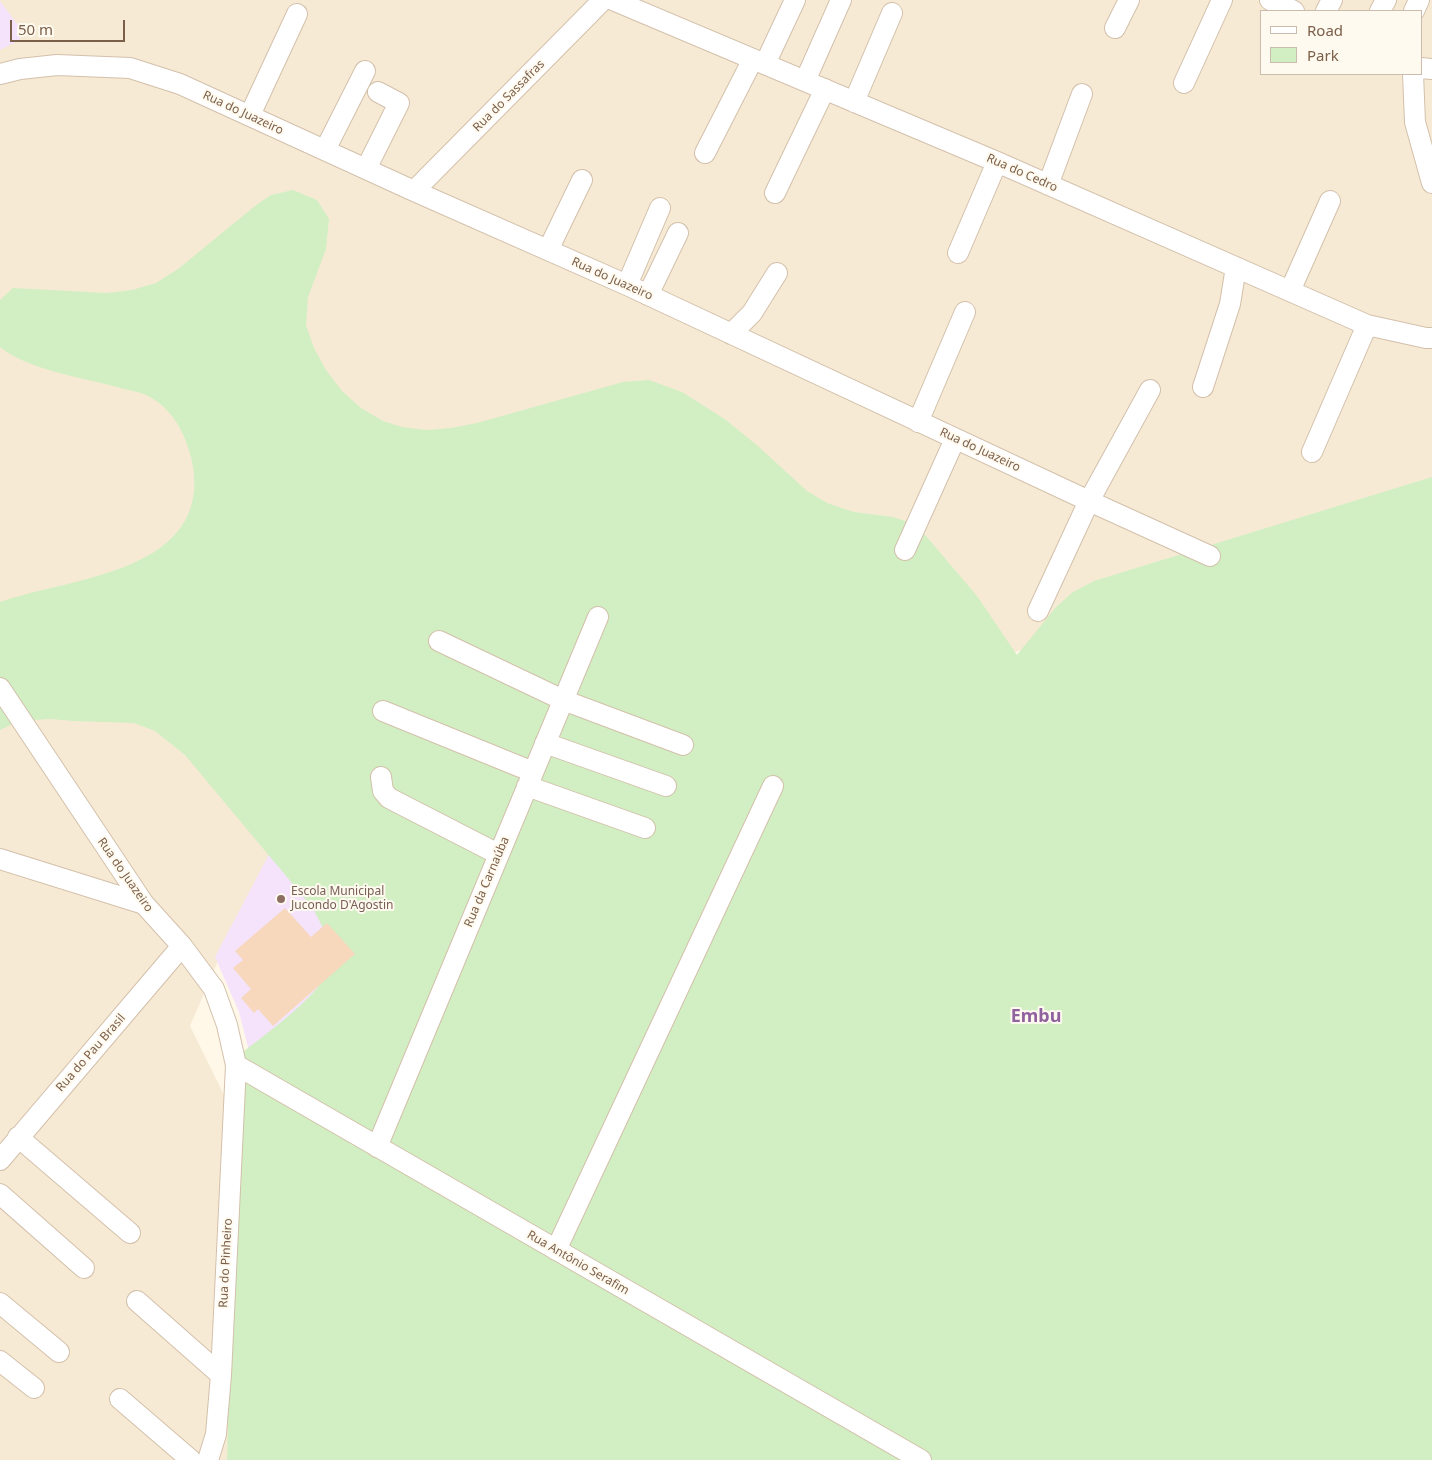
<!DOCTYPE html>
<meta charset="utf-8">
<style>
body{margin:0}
#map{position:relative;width:1432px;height:1460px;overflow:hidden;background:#fff7e7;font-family:"Noto Sans",sans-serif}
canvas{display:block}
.legend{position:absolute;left:1260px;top:10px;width:162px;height:65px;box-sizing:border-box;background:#fffaf0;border:1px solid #cbbcad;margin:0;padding:6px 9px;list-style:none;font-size:15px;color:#7c5f48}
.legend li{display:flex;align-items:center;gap:10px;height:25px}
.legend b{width:25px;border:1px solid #cbbcad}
.scale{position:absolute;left:10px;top:20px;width:115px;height:22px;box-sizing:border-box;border:2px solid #7c5f48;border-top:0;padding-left:6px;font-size:15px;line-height:18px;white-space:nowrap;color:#7c5f48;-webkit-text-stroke:4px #fffaf0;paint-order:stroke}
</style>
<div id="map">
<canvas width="1432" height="1460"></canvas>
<ul class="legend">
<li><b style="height:6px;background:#fff"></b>Road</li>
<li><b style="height:14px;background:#d1efc3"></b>Park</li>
</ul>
<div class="scale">50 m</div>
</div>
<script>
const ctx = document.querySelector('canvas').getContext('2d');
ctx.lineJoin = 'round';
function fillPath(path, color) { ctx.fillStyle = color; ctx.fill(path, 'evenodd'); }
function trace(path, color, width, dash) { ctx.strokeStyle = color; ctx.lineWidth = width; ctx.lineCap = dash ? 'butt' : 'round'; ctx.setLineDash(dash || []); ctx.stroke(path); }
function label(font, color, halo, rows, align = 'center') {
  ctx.font = font + ' "Noto Sans",sans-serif'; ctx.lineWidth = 4; ctx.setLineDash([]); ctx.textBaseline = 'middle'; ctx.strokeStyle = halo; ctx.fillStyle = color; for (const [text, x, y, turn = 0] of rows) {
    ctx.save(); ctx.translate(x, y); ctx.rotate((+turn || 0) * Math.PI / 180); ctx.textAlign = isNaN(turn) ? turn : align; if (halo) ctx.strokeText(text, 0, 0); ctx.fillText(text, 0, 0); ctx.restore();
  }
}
const residential = new Path2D(`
 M0 0H1432V518L1261 595 953 666 218 961 190 1026 225 1097 266 1460H0ZM1261 11H1421V74H1261Z`);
const education = new Path2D(`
 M0 1 18 25 20 40 0 50Z
 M275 843 355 954 250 1055 239 1012 215 957Z`);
const green = new Path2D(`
 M293 190 317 200 329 219 326 249 308 297 306 325 314 348 326 370 342 391 361 408 383 421 402 427 427 430 451 428 477 423 623 382 649 380 682 392 726 420 759 447 807 491 827 503 854 512 893 517 905 521 926 536 977 596 1017 655 1056 607 1073 592 1094 581 1432 477V1460H227L238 1056C260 1038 330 990 331 961 331 942 321 923 312 907L185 755 155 731 134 723 74 721 50 719 19 721 0 730V602C71 577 214 573 192 461 186 434 172 407 146 395 138 391 126 390 117 387 83 378 26 369 0 347V300L13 288 107 293 132 290 156 283 178 269 255 206 271 195Z`);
const building = new Path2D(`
 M285 908 311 937 327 923 355 954 273 1026 258 1009 254 1013 241 998 251 989 233 968 243 960 235 951Z`);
const minor = new Path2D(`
 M613 0 997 162 1367 325 1426 338H1432
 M1270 0 1294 11
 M1326 11 1332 0
 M1380 11 1386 0
 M1414 11 1419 0
 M1115 28 1129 0
 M765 64 795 0
 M1421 68 1432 69
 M0 74 20 69 57 65 130 68 180 84 414 191 627 285 1089 501 1210 556
 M1413 74 1415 122 1432 183
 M805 81 841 0
 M1184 83 1222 0
 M854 102 892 13
 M250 115 297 14
 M325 150 365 71
 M705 153 753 59
 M366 169 399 103 378 92
 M1048 185 1082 94
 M414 191 603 0
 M775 193 825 89
 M548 250 582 180
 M958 253 997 162
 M627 285 660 208
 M1290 291 1330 201
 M648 295 678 233
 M731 334 752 313 777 273
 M1203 387 1230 304 1236 267
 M918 422 965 312
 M1312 452 1367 325
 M905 550 955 439
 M1038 611 1089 501 1150 390
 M439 641 563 700 683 745
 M0 688 144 904 182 946 214 989 227 1025 236 1065 221 1375 216 1434 208 1460
 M383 711 533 772
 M545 743 666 786
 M381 777 383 791 389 798 498 854
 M527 786 645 828
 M0 859 144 904
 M236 1065 921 1460
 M18 1137 130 1233
 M377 1147 598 617
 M0 1160 182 946
 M0 1194 84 1268
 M556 1250 773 786
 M137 1301 221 1375
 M0 1303 59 1352
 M0 1361 34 1388
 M120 1399 191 1460`);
const markers = [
 [281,899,5,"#8d6e63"]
];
const streetNames = [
 ["Rua do Sassafras",509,96,-45],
 ["Rua do Juazeiro",243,113,25],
 ["Rua do Cedro",1022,173,24],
 ["Rua do Juazeiro",612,279,24],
 ["Rua do Juazeiro",980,450,25],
 ["Rua do Juazeiro",125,875,55],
 ["Rua da Carnaúba",487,882,-67],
 ["Rua do Pau Brasil",91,1053,-49],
 ["Rua do Pinheiro",226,1263,-87],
 ["Rua Antônio Serafim",578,1263,30]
];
const educationNames = [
 ["Escola Municipal",291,892],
 ["Jucondo D'Agostin",291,906]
];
const districtNames = [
 ["Embu",1036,1017]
];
fillPath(residential, '#f7ead5');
fillPath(education, '#f5e3fb');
fillPath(green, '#d1efc3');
fillPath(building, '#f7d8bc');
trace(minor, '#d3c0ab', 22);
trace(minor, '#fff', 20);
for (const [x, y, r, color] of markers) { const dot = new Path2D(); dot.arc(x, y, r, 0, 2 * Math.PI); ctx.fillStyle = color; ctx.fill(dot); trace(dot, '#fffaf0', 2); }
label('12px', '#7c5f48', '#fffaf0', streetNames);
label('12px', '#785e54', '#fffaf0', educationNames, 'left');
label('bold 18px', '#90639f', '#fffaf0', districtNames);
</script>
